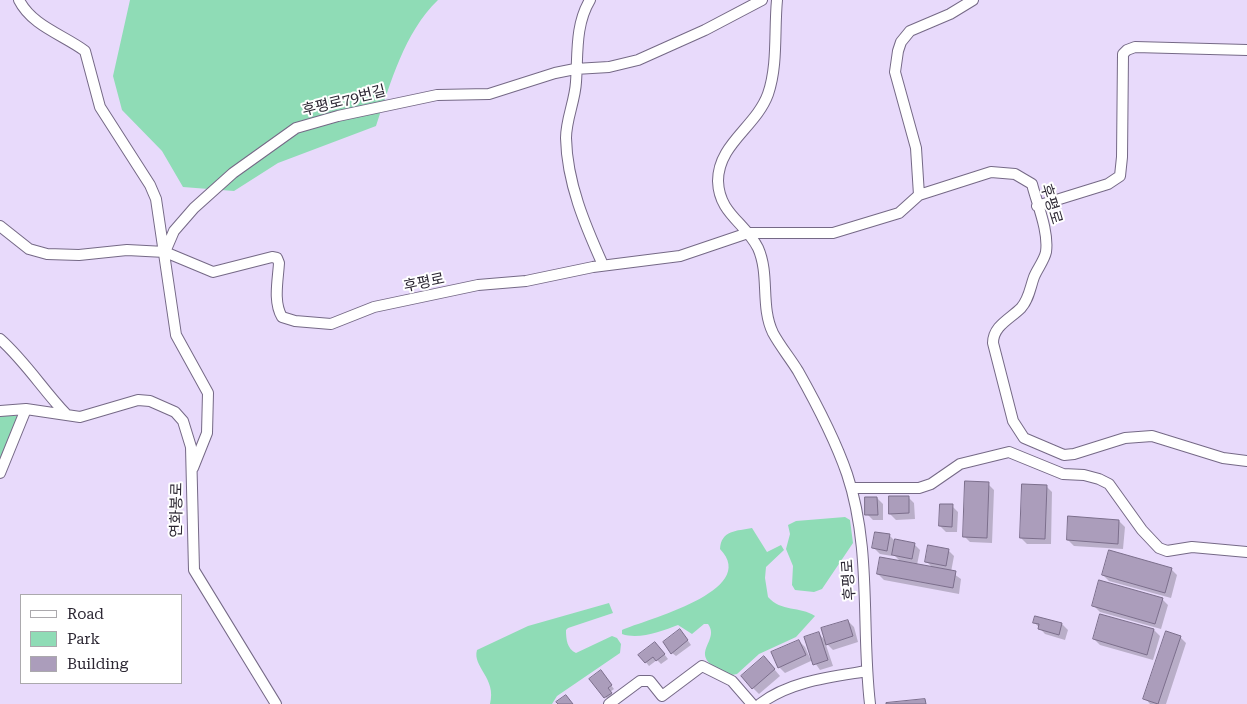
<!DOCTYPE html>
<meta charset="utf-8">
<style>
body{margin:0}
#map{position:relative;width:1247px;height:704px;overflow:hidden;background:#e8dafb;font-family:"Roboto Serif",serif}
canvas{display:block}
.legend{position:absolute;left:20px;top:594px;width:162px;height:90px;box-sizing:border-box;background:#fff;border:1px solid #aba9ad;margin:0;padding:6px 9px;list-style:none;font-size:15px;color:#2c2733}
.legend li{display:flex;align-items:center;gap:10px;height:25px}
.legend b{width:25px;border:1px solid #aba9ad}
</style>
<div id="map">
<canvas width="1247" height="704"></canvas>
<ul class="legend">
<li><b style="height:6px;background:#fff"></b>Road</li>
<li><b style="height:14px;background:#8fdcb6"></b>Park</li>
<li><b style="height:14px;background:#ab9dbb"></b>Building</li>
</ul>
</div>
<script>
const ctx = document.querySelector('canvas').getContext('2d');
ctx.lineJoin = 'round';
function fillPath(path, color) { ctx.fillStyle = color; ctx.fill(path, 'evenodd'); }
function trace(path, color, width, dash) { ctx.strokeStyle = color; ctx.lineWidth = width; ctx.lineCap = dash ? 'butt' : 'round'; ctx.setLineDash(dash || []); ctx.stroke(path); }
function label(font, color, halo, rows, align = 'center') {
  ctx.font = font + ' "Roboto Serif","Noto Sans KR",serif'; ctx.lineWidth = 4; ctx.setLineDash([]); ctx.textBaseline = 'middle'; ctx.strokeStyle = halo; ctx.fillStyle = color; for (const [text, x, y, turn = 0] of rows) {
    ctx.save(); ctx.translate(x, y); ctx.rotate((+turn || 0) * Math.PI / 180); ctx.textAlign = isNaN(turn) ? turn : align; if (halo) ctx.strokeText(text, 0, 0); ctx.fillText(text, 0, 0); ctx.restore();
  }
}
const green = new Path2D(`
 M130 0H438C404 33 391 82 376 126L278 163 234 191 183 187 162 151 122 110 113 76Z
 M0 416H18L0 465Z
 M845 517 850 520 853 543 822 589 814 592 795 590 792 585 793 566 786 549 790 534 788 525 796 521Z
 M752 528 767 552 781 545 784 550 766 567 765 578 768 597C781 612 800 606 815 616L796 637 759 654 737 674 732 675C680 656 722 643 708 624H704L692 634 678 625C662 631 639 640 622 634V630C644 620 761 591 720 549 721 530 737 531 752 528Z
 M609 603 613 613 568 628 566 630C566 639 567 649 576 653L612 636 617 638 621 644 620 653 557 696 552 704H490C497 678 472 667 477 650L528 626Z`);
const shadow = new Path2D(`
 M988 484 994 490 992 543 970 542 964 536Z
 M1046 486 1052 492 1051 544H1027L1021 538Z
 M908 497 914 503 915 519 896 520 890 514Z
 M877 498 883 504V520H873L867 514Z
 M952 506 958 512 957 532H946L940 526Z
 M1119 521 1125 527 1123 549 1074 546 1068 540Z
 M889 535 896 542 914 544 920 550 917 565 933 568 926 561 948 550 954 556 951 572 961 579 959 594 884 580 878 574 901 562 893 554 892 556 880 554 874 548Z
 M1171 569 1177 575 1171 598 1109 581 1103 575Z
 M1162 599 1168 605 1161 629 1100 612 1094 606Z
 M1101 615 1154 630 1160 636 1153 660 1100 645 1094 639Z
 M848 621 854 627 858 642 833 650 825 642 833 666 820 670 813 660 785 673 779 667 799 641 805 647 810 658H812L818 633 827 642Z
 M1034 622 1062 624 1068 630 1065 640 1045 634Z
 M684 635 691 645 676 656 672 653Z
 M1180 637 1186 643 1166 704H1150L1145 698Z
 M659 647 668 659 661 664 657 660 649 666 640 655Z
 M770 664 780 676 759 694 753 688Z
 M604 676 614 689 610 692 615 697 609 701 591 679Z`);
const building = new Path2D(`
 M965 481 989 482 987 538 963 537Z
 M1022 484 1047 485 1045 539 1020 538Z
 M889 496H909V513L889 514Z
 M865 497H877L878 515H865Z
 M940 504H953L952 527 939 526Z
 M1068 516 1119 520 1118 544 1067 540Z
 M875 532 890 534 887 551 872 548Z
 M895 539 915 543 912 559 892 555Z
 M928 545 949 549 946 566 925 562Z
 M1109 550 1172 568 1165 593 1102 575Z
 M880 557 956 571 953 588 877 574Z
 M1099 580 1163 598 1155 624 1092 606Z
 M1100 614 1154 629 1147 655 1093 639Z
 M1035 616 1062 623 1059 635 1038 629 1039 624 1033 623Z
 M848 620 853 636 826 645 821 628Z
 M680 629 688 640 671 654 663 642Z
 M1166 631 1181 636 1158 704 1143 699Z
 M819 632 828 660 813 665 804 637Z
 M799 640 806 655 778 668 771 652Z
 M655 642 665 654 656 661 653 657 645 663 638 655Z
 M764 656 775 669 752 689 741 676Z
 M601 670 612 685 608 688 612 693 604 698 589 679Z
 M566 695 573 704H558L556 702Z
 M925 699 926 704H886V703Z`);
const minor = new Path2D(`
 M19 0C32 26 64 35 85 51L100 107 150 185 156 199 176 335 208 393 207 433 193 468
 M590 0C575 25 578 54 576 82 575 101 566 119 566 138 567 183 585 225 603 265
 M777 0C774 31 778 65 768 94 756 127 718 144 718 181 719 214 745 222 758 248 770 275 760 306 773 333 780 346 790 358 798 371 816 403 835 439 847 474 872 548 861 628 870 704
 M919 195 916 148 895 72 898 51 901 42 910 31 950 14 973 0
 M1037 206 1108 184 1120 176 1122 157 1123 54 1127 50 1135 47 1247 50
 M0 226 29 249 47 254 79 255 127 250 165 252 213 272 272 257 277 258 279 263C278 280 273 302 282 317L295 321 331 324 374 307 478 285 526 281 593 267 680 256 748 233H833L899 213 919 195 991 172 1015 174 1032 184C1037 204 1049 231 1046 252 1044 261 1037 269 1034 277 1030 288 1029 299 1021 308 1010 319 993 326 993 343L1013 421 1024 438 1064 455 1074 454 1125 438 1152 436 1223 458 1247 461
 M165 252 174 231 194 208 233 173 296 128 338 116 437 95 489 94 555 73 575 69 609 67 638 60 705 30 762 0
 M0 339C25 361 43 390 66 414
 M0 411 26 409 80 417 138 400 150 401 175 412 183 421 191 447 194 570 276 704
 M0 473 26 409
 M852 488H919L931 484 960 464 1009 452 1063 474 1084 475 1099 479 1109 484 1142 530 1159 548 1167 551 1192 547 1247 552
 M609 704 640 681H650L662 696 702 666 732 681 752 704
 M760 704C790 681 831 677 867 671`);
const streetNames = [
 ["후평로79번길",344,101,-14],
 ["후평로",1051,204,73],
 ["후평로",424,283,-12],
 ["연화봉로",177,510,-89],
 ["후평로",849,580,-94]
];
fillPath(green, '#8fdcb6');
fillPath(shadow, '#0003');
fillPath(building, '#ab9dbb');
trace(building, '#7b6e8b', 1);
trace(minor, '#756986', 12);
trace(minor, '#fff', 10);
label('15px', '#2c2733', '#fff', streetNames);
</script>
